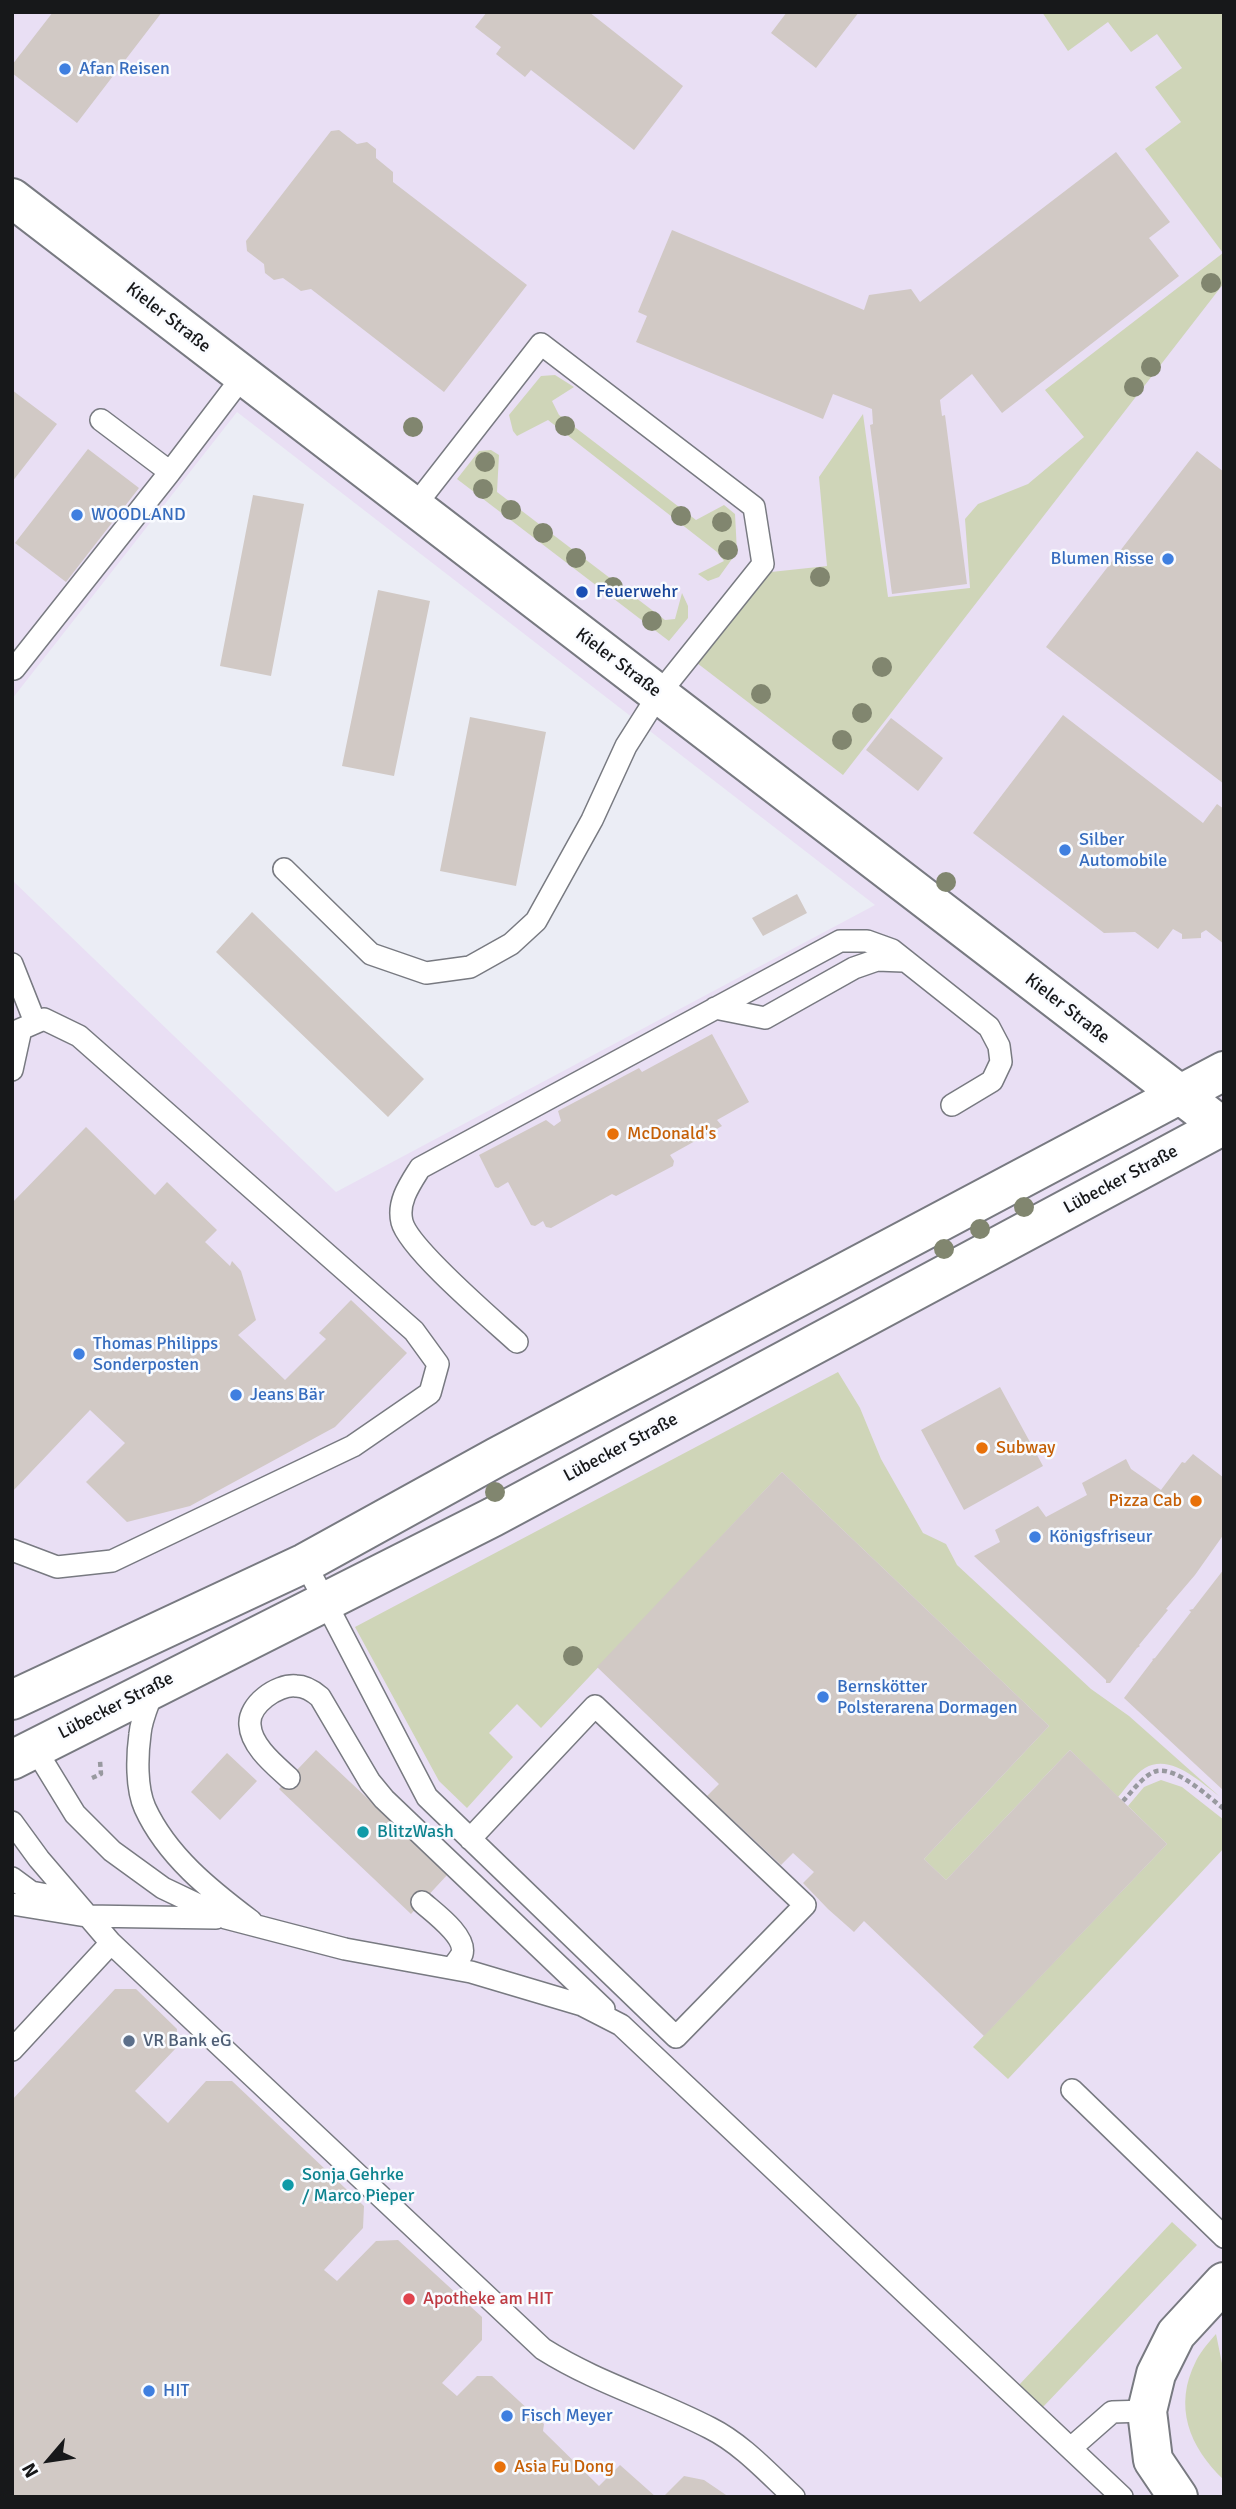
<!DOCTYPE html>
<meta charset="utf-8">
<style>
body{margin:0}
#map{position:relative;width:1236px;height:2509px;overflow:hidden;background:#ebedf5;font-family:Signika,sans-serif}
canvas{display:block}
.frame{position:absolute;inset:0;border:14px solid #17181a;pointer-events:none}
.north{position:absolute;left:14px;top:2425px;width:70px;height:70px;-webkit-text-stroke:5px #f9fbff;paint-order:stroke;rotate:241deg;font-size:19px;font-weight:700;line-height:28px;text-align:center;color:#17181a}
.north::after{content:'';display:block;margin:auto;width:24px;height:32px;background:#17181a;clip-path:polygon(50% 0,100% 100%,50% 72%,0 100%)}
</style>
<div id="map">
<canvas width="1236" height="2509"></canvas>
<div class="frame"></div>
<div class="north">N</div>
</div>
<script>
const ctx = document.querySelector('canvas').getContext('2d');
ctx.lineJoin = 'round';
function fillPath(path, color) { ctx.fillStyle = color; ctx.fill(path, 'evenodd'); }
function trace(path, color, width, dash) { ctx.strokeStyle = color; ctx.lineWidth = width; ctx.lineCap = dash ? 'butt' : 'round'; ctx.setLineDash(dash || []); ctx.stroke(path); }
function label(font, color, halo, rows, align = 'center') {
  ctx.font = font + ' Signika,sans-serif'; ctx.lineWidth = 5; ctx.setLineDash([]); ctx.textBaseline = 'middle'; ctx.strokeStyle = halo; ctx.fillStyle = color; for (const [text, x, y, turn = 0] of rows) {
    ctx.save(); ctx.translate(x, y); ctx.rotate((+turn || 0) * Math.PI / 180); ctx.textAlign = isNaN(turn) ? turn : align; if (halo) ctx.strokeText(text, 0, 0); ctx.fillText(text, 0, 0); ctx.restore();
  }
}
const commercial = new Path2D(`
 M12 12H1224V2497H12V880L336 1192 875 905 237 412 12 699Z`);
const green = new Path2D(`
 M1042 12H1224V283L843 775 697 663 771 572 827 566 819 477 863 414 888 597 970 588 965 519 978 504 1028 484 1084 437 1045 390 1223 253 1145 149 1181 122 1155 87 1182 68 1157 34 1131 52 1108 22 1068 51Z
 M555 375 574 387 552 401 559 415 696 520 724 505 735 514 737 552 719 577 708 581 698 574 724 561 717 552 548 420 517 436 513 431 509 415 541 376Z
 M491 450 499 455 497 492 665 620 675 619 682 593 688 606V618L669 641 457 479 479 451Z
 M838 1372 860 1408 881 1459 923 1533 946 1544 957 1565 1091 1689 1129 1716 1219 1796C1200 1782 1171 1753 1145 1768 1135 1774 1126 1788 1118 1797L1070 1750 946 1880 924 1859 1049 1726 782 1472 541 1728 517 1704 489 1733 513 1757 467 1808 439 1781 355 1627Z
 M1161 1780 1182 1787 1224 1820V1848L1008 2079 973 2047 1167 1844 1128 1806 1144 1787Z
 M1172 2222 1197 2245 1043 2407 1019 2385Z
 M1216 2334 1224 2373V2480C1189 2447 1173 2406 1196 2361 1201 2351 1209 2342 1216 2334Z`);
const building = new Path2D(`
 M53 12H162L77 123 12 73V65Z
 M487 12H589L683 86 634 150 531 70 525 77 496 54 501 47 475 27Z
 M787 12H859L816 68 771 33Z
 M339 130 357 144 367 142 376 149V158L393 172V182L527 285 444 392 311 289 301 291 283 278 274 280 265 273 264 264 247 251 246 241 331 131Z
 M1116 152 1170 222 1149 238 1179 276 1002 413 972 374 940 400 942 416 945 415 967 584 892 594 870 425 873 424 872 409 833 394 823 419 636 342 647 316 638 312 672 230 864 310 869 295 911 289 920 302Z
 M12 390 57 424 12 482Z
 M88 449 139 488 66 582 15 543Z
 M1197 451 1224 472V784L1046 647Z
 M253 495 304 504 271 676 220 666Z
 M378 590 430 601 394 776 342 766Z
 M1063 715 1203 823 1217 804 1224 809V944L1206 930 1201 933V938L1182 939V934L1173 929 1158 949 1135 932 1104 933 973 833Z
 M470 717 546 732 516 886 440 871Z
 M891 718 943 758 918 791 866 750Z
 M797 894 807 913 763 936 752 918Z
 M252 912 424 1079 388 1117 216 952Z
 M712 1034 749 1102 717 1120 722 1126 670 1155 674 1161 673 1166 616 1196 612 1194 551 1228 546 1227 543 1221 535 1226 531 1225 508 1182 498 1188 495 1187 479 1155 546 1120 554 1126 561 1121 558 1111 639 1068 642 1072Z
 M86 1127 155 1195 167 1182 217 1230 205 1242 230 1266 232 1261 241 1271 256 1320 238 1335 285 1380 326 1339 319 1333 351 1300 407 1353 335 1427 190 1506 127 1522 86 1482 125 1443 90 1410 12 1492V1203Z
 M1000 1387 1043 1466 964 1510 921 1430Z
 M1193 1454 1224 1478V1534L1195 1575 1166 1609 1168 1610 1139 1645 1140 1646 1137 1648 1110 1683H1106V1680L974 1556 1000 1542 995 1530 1038 1506 1046 1517 1087 1495 1082 1483 1126 1459 1131 1469 1161 1490 1182 1462 1185 1463Z
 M782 1472 1049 1726 924 1859 946 1880 1070 1750 1167 1844 984 2036 864 1921 854 1932 828 1909 803 1883 814 1872 793 1853 781 1865 707 1796 719 1784 597 1667Z
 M1224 1569V1791L1124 1698 1153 1660 1152 1659 1155 1658 1191 1612 1189 1610 1193 1609Z
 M316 1750 448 1874 411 1914 279 1789Z
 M227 1753 257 1781 220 1820 191 1792Z
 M115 1989H136L177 2029 176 2048 135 2091 168 2123 206 2081H232L364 2206 363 2228 324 2270 337 2281 376 2241 398 2240 482 2317V2340L442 2383 457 2396 477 2376H492L544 2424 543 2431 599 2486 620 2465 656 2497H12V2100Z
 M684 2476 704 2480 729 2497H663Z`);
const path = new Path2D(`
 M92 1778 101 1774 100 1761
 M1123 1801C1132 1792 1144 1774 1157 1771 1177 1767 1209 1797 1224 1809`);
const lane = new Path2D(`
 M101 420 170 472 243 376
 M14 669 170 472
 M284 869 371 954 426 973 470 967 511 944 536 921 592 820 626 746 659 694 763 564 754 507 541 344 414 507
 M12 964 35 1022
 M715 1008 765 1018 854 968 877 960 903 961
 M12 1033 44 1019 79 1036 414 1331 438 1364 430 1393 353 1446 112 1561 57 1567 12 1550
 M12 1070 21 1029
 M517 1342C493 1320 409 1249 402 1222 397 1202 410 1184 420 1168L840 941H867L892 950 989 1027 999 1046 1001 1062 992 1081 952 1105
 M305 1563 427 1797 676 2037 805 1905 595 1706 470 1839
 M154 1688C149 1703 141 1719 140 1734 137 1756 136 1788 145 1808 167 1856 210 1890 251 1921
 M34 1747 75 1814 112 1851 163 1888 226 1918 345 1949 471 1972 582 2005 621 2025 1122 2497
 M289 1778C275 1765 251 1746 250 1725 248 1705 277 1684 296 1686 305 1686 313 1691 320 1697L370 1782 384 1799 604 2009
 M12 1822 39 1859 111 1943 543 2349C597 2383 654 2399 710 2428 742 2444 768 2473 794 2497
 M12 1878 31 1892 58 1897
 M422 1902C433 1912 467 1936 462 1954 460 1958 455 1964 452 1968
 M12 1904 86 1916 216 1918
 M12 2050 111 1943
 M1072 2090 1224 2237
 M1071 2448 1112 2412 1147 2411`);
const street = new Path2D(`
 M12 198 1224 1128
 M12 1700 305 1563 497 1457 1224 1071
 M12 1760 493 1517 1224 1125
 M1178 2497 1153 2460 1147 2411 1156 2374 1176 2334 1224 2282`);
const trees = [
 [1211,283],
 [1151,367],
 [1134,387],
 [565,426],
 [413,427],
 [485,462],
 [483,489],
 [511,510],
 [681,516],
 [722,522],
 [543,533],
 [728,550],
 [576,558],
 [820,577],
 [613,587],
 [652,621],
 [882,667],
 [761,694],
 [862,713],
 [842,740],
 [946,882],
 [1024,1207],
 [980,1229],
 [944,1249],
 [495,1492],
 [573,1656]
];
const markers = [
 [65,69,7,"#3f7fe0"],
 [77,515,7,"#3f7fe0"],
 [1168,559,7,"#3f7fe0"],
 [582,592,7,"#1a4fb4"],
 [1065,850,7,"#3f7fe0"],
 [613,1134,7,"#e8710a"],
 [79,1354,7,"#3f7fe0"],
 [236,1395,7,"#3f7fe0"],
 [982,1448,7,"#e8710a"],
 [1196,1501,7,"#e8710a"],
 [1035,1537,7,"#3f7fe0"],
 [823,1697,7,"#3f7fe0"],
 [363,1832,7,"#0f9aa8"],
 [129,2041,7,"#5c6f8a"],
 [288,2185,7,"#0f9aa8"],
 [409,2299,7,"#e0444e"],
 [149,2391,7,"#3f7fe0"],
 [507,2416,7,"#3f7fe0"],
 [500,2467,7,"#e8710a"]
];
const shopNames = [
 ["Afan Reisen",79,69],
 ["WOODLAND",91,515],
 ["Blumen Risse",1154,559,"right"],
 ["Silber",1079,840],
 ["Automobile",1079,861],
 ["Thomas Philipps",93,1344],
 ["Sonderposten",93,1365],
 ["Jeans Bär",250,1395],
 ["Königsfriseur",1049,1537],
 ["Bernskötter",837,1687],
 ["Polsterarena Dormagen",837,1708],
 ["HIT",163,2391],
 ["Fisch Meyer",521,2416]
];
const streetNames = [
 ["Kieler Straße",168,318,38],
 ["Kieler Straße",618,663,37],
 ["Kieler Straße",1067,1009,38],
 ["Lübecker Straße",1121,1180,-28],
 ["Lübecker Straße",621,1448,-28],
 ["Lübecker Straße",116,1706,-27]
];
const transitNames = [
 ["Feuerwehr",596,592]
];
const foodNames = [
 ["McDonald's",627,1134],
 ["Subway",996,1448],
 ["Pizza Cab",1182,1501,"right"],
 ["Asia Fu Dong",514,2467]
];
const cultureNames = [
 ["BlitzWash",377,1832],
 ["Sonja Gehrke",302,2175],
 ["/ Marco Pieper",302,2196]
];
const serviceNames = [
 ["VR Bank eG",143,2041]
];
const healthNames = [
 ["Apotheke am HIT",423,2299]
];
fillPath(commercial, '#e9dff4');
fillPath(green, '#cfd5b8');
fillPath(building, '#d1c9c5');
trace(lane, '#787a81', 24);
trace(street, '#787a81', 42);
trace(path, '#98999f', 4.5, [5, 3.5]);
trace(lane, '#fff', 21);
trace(street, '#fff', 38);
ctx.fillStyle = '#81866f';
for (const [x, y] of trees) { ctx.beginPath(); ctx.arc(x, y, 10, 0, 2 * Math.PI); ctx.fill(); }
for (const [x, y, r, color] of markers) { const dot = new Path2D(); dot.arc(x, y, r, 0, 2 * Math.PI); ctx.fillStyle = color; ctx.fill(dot); trace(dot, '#f9fbff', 2.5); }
label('18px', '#366cbe', '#f9fbff', shopNames, 'left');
label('18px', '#17181a', '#f9fbff', streetNames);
label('18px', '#164399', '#f9fbff', transitNames, 'left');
label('18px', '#c56008', '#f9fbff', foodNames, 'left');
label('18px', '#0d838f', '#f9fbff', cultureNames, 'left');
label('18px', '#4e5e75', '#f9fbff', serviceNames, 'left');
label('18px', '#be3a42', '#f9fbff', healthNames, 'left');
</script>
